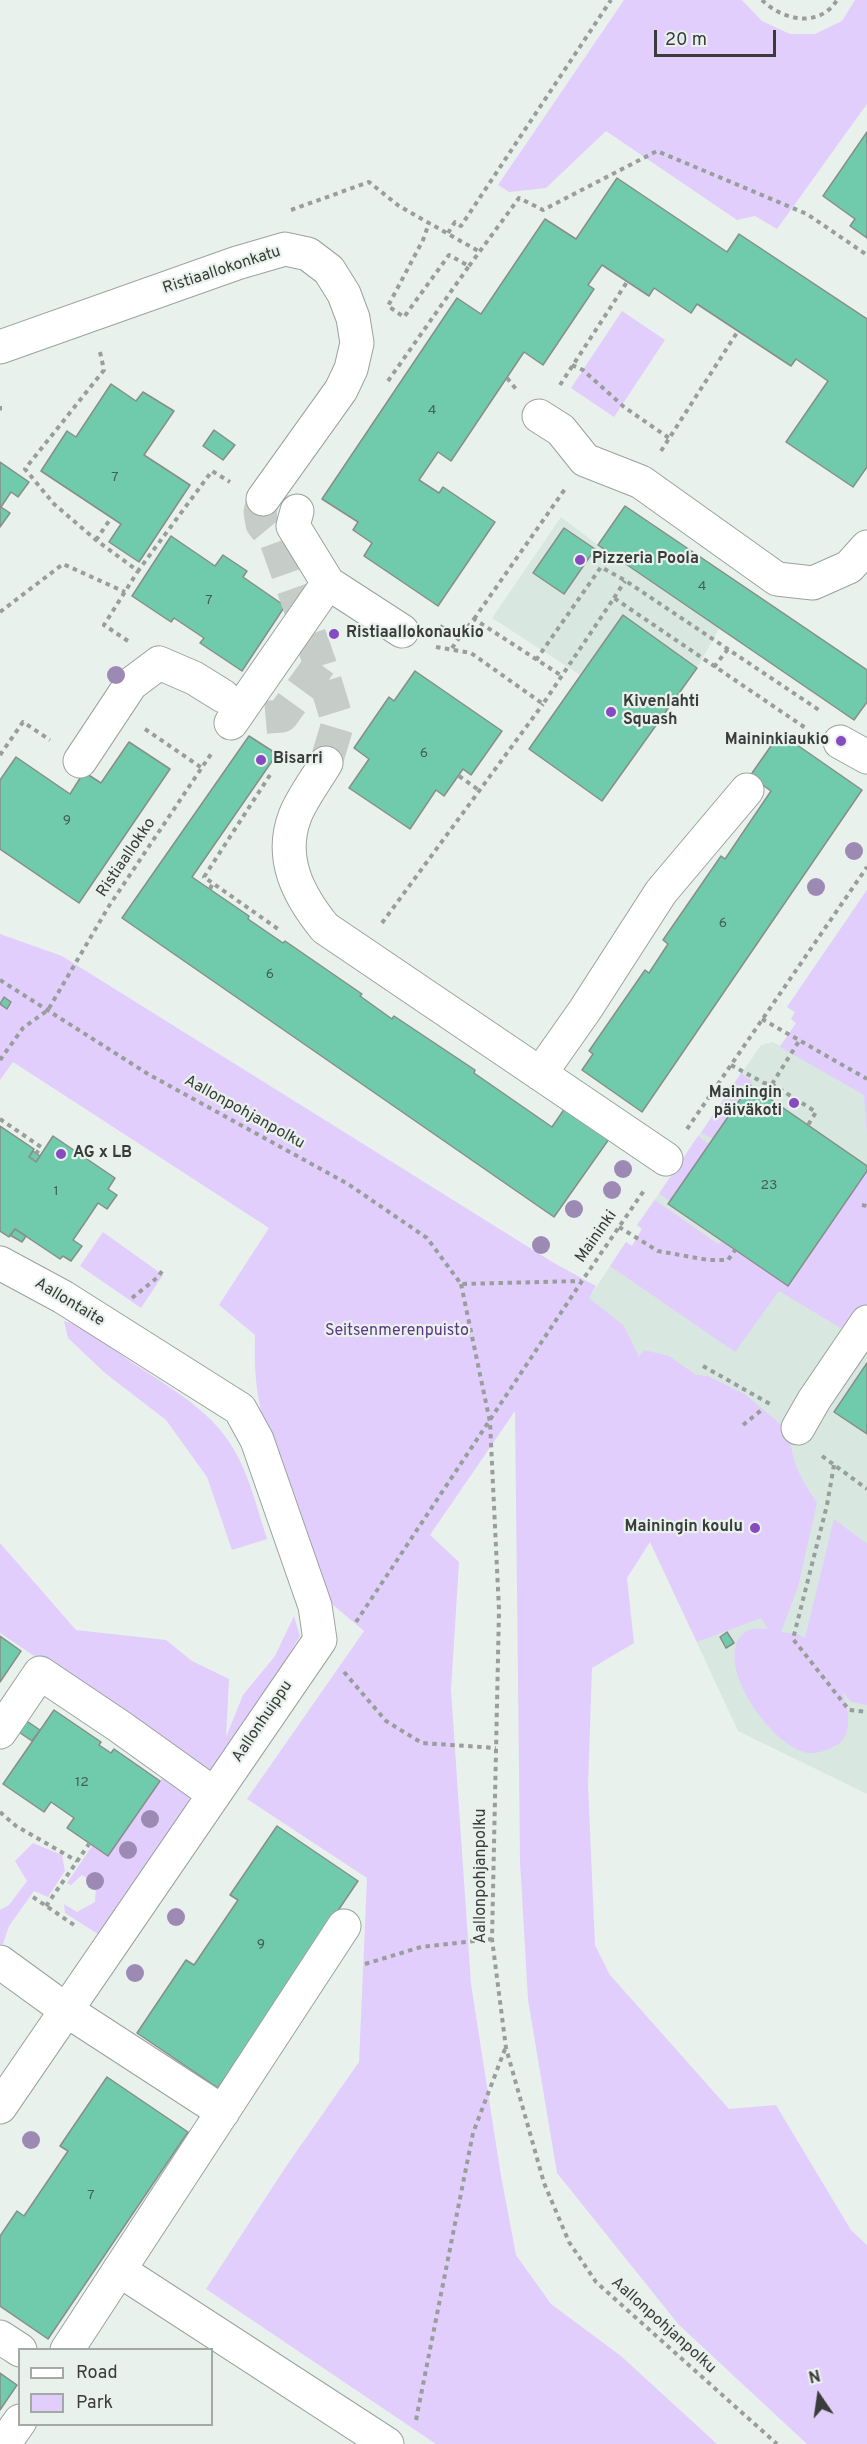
<!DOCTYPE html>
<meta charset="utf-8">
<style>
body{margin:0}
#map{position:relative;width:867px;height:2444px;overflow:hidden;background:#e9f1ed;font-family:Overpass,sans-serif}
canvas{display:block}
.legend{position:absolute;left:18px;top:2348px;width:195px;height:78px;box-sizing:border-box;background:#e9f1ed;border:2px solid #a3a9a6;margin:0;padding:8px 10px;list-style:none;font-size:18px;color:#393c3b}
.legend li{display:flex;align-items:center;gap:12px;height:30px}
.legend b{width:30px;border:2px solid #a3a9a6}
.north{position:absolute;left:789px;top:2366px;width:60px;height:60px;-webkit-text-stroke:4px #e9f1ed;paint-order:stroke;rotate:347deg;font-size:16px;font-weight:700;line-height:24px;text-align:center;color:#393c3b}
.north::after{content:'';display:block;margin:auto;width:21px;height:27px;background:#393c3b;clip-path:polygon(50% 0,100% 100%,50% 72%,0 100%)}
.scale{position:absolute;left:654px;top:30px;width:122px;height:27px;box-sizing:border-box;border:3px solid #393c3b;border-top:0;padding-left:8px;font-size:18px;line-height:21px;white-space:nowrap;color:#393c3b;-webkit-text-stroke:4px #e9f1ed;paint-order:stroke}
</style>
<div id="map">
<canvas width="867" height="2444"></canvas>
<ul class="legend">
<li><b style="height:8px;background:#fff"></b>Road</li>
<li><b style="height:16px;background:#e2cefc"></b>Park</li>
</ul>
<div class="north">N</div>
<div class="scale">20 m</div>
</div>
<script>
const ctx = document.querySelector('canvas').getContext('2d');
ctx.lineJoin = 'round';
function fillPath(path, color) { ctx.fillStyle = color; ctx.fill(path, 'evenodd'); }
function trace(path, color, width, dash) { ctx.strokeStyle = color; ctx.lineWidth = width; ctx.lineCap = dash ? 'butt' : 'round'; ctx.setLineDash(dash || []); ctx.stroke(path); }
function label(font, color, halo, rows, align = 'center') {
  ctx.font = font + ' Overpass,sans-serif'; ctx.lineWidth = 4.5; ctx.setLineDash([]); ctx.textBaseline = 'middle'; ctx.strokeStyle = halo; ctx.fillStyle = color; for (const [text, x, y, turn = 0] of rows) {
    ctx.save(); ctx.translate(x, y); ctx.rotate((+turn || 0) * Math.PI / 180); ctx.textAlign = isNaN(turn) ? turn : align; if (halo) ctx.strokeText(text, 0, 0); ctx.fillText(text, 0, 0); ctx.restore();
  }
}
const built = new Path2D(`
 M625 506 867 670V702L854 720 719 629 697 668 602 801 529 749 580 675 492 618 561 517 598 545Z
 M867 890V1794L738 1731 637 1514 589 1298 626 1242 632 1246 642 1229 637 1225 761 1045 773 1042 780 1046 796 1023 791 1019 795 1012 787 1007Z`);
const green = new Path2D(`
 M624 0H742L762 21 790 34H815L842 21 855 0H867V104L777 229 755 216 737 220 606 131 546 188 509 192 498 185Z
 M622 311 665 340 614 417 571 388Z
 M867 890V1136L864 1095 780 1047 796 1023 791 1019 795 1012 787 1007Z
 M0 934 62 956 554 1263 596 1286 589 1298 624 1326 639 1357 644 1350 669 1356 696 1375 708 1376 746 1395 790 1432C791 1463 800 1477 817 1503L798 1587 781 1632 798 1634 805 1638 834 1519 867 1544V1705L851 1702 842 1691C848 1708 855 1736 835 1746 827 1750 818 1754 808 1753 775 1748 722 1677 737 1642 744 1628 754 1628 768 1629L761 1618 697 1642 650 1542 627 1578 634 1643 592 1668 588 1785 595 1945 610 1975 729 2109 776 2105 851 2230 867 2245V2444H807L679 2325 557 2173 528 2000 520 1861 515 1411 430 1535 459 1562 451 1690 471 1984 501 2176 516 2255 551 2304 621 2356 717 2444H436L206 2289 287 2165 359 2062 367 1878 247 1799 364 1631 333 1605 267 1432C256 1397 254 1372 255 1335L219 1305 269 1228 13 1062 0 1080Z
 M741 1073 752 1081 713 1139 701 1133Z
 M698 1136 709 1144 670 1201 659 1194Z
 M867 1171V1306L849 1333 779 1291 735 1352 610 1266 626 1242 632 1246 642 1229 637 1225 655 1200 718 1244 722 1242 788 1286Z
 M103 1232 163 1275 141 1308 80 1266Z
 M64 1321C92 1328 107 1345 130 1361 170 1388 216 1412 238 1457 251 1482 258 1512 267 1539L232 1550 207 1477 166 1420 105 1373 68 1338Z
 M0 1543 76 1630 166 1640 192 1661 229 1679 226 1737 243 1695 275 1656 294 1616 300 1636 277 1674 209 1773 0 1633Z
 M167 1771 192 1797 101 1936 65 1913 64 1904 77 1912 95 1902 96 1884 82 1875 71 1885 67 1883 92 1846 108 1856Z
 M33 1843 62 1855 65 1871 48 1897 34 1891 9 1926 3 1944H0V1910L9 1905 27 1881 15 1861Z`);
const building = new Path2D(`
 M867 132V238L850 226 855 219 823 196Z
 M617 178 727 252 739 234 867 319V467L853 487 786 442 828 381 796 359 791 366 697 304 691 313 654 288 649 296 602 265 588 285 594 289 543 365 524 352 451 461 438 452 419 480 439 493 443 487 495 522 438 606 364 556 372 543 353 530 358 522 322 499 457 298 481 314 545 219 576 239Z
 M111 384 136 401 143 392 174 411 144 455 190 485 139 562 109 542 121 524 41 471 67 431 76 437Z
 M214 430 235 445 223 460 203 446Z
 M0 462 29 482 18 497 11 492 1 507 10 513 0 527Z
 M625 506 867 670V702L854 720 598 545Z
 M564 528 595 549 564 594 533 573Z
 M171 536 215 566 223 555 247 571 243 577 285 606 242 671 200 643 204 638 174 618 171 622 132 596Z
 M623 615 697 668 602 801 529 749Z
 M415 671 502 731 471 775 463 769 444 796 436 790 410 829 349 788 369 759 354 748 389 697 394 701Z
 M780 733 862 790 642 1112 582 1070 593 1054 589 1051 645 970 649 973 668 944 663 940 721 856 725 859 771 791 750 776Z
 M249 736 277 754 192 877 249 916 248 919 283 943 285 941 362 994 360 996 392 1019 394 1016 475 1070 474 1073 552 1127 565 1108 609 1139 554 1217 122 918Z
 M129 742 170 769 79 903 0 849V780L16 757 70 794 84 772 101 783Z
 M4 997 11 1002 7 1009 0 1004Z
 M750 1085 867 1166V1171L788 1286 668 1204Z
 M0 1126 34 1149 29 1157 36 1162 53 1136 115 1178 108 1189 117 1195 107 1209 98 1203 86 1221 73 1240 82 1246 71 1261 63 1256 60 1259 15 1229 9 1237 0 1231Z
 M33 1151 40 1156 36 1162 29 1157Z
 M15 1229 26 1236 22 1242 10 1235Z
 M867 1363V1434L834 1412Z
 M727 1632 734 1643 726 1648 720 1637Z
 M0 1636 21 1651 0 1682Z
 M0 1703 40 1730 32 1741 0 1719Z
 M54 1710 101 1742 99 1745 111 1753 114 1749 160 1781 108 1856 67 1828 74 1818 51 1802 44 1812 3 1784Z
 M277 1826 358 1881 218 2088 137 2033 186 1960 194 1965 238 1900 230 1895Z
 M107 2077 188 2132 48 2339 0 2306V2236L17 2211 24 2216 68 2151 60 2146Z
 M0 2373 17 2385 0 2410Z`);
const minorTunnel = new Path2D(`
 M263 499 260 512 262 524 276 541 320 664 338 723 326 763
 M223 696 258 718 282 716 320 664`);
const path = new Path2D(`
 M762 0C783 21 820 28 837 0
 M291 210 369 182 399 206 480 252
 M448 233 455 222 461 226 611 0
 M469 266 519 198 543 210 657 151 807 214 867 255
 M100 352 104 370 25 469 54 504 96 540 138 571 212 471 230 482
 M572 365 583 370 624 407 669 438
 M507 378 516 389
 M388 381 469 266 449 255 404 317 388 306 423 240 429 223
 M560 385 627 282
 M0 406V414
 M661 451 738 331
 M96 540 111 518
 M614 598 625 581
 M0 612 63 564 125 592
 M474 619 565 489
 M440 626 459 638 474 619 562 676
 M128 641 104 625 138 571
 M436 647 471 653 543 704 614 598 807 729
 M452 648 459 638
 M536 660 601 567 626 581 819 710
 M714 667 728 649
 M145 729 202 768
 M784 736 787 733 803 744
 M0 755 23 722 50 740
 M270 775 204 877 278 929
 M459 776 480 791
 M210 889 213 883
 M382 923 543 704
 M0 980 148 1074 348 1184 427 1238 461 1284 581 1281
 M762 1019 867 1079
 M0 1060 23 1028 48 1010 109 906 211 754
 M731 1065 764 1083 772 1084 816 1112 808 1125
 M772 1084 799 1041
 M0 1119 41 1147 32 1159
 M687 1129 867 867
 M862 1205 867 1206
 M619 1227 658 1251 708 1260H728L735 1250
 M461 1284 490 1422 499 1610 492 1939 506 2048 544 2183 569 2242 596 2282 777 2444
 M132 1298 158 1277 164 1268
 M703 1366 770 1404
 M743 1425 764 1408
 M822 1456 867 1489
 M834 1465 827 1505 793 1639 849 1710 867 1712
 M356 1622 582 1281 645 1189
 M344 1672 386 1721 422 1743 496 1748
 M0 1812 16 1826 77 1861
 M33 1897 77 1927
 M46 1906 89 1844
 M365 1964 421 1947 492 1939
 M416 2420 473 2133 505 2049`);
const minor = new Path2D(`
 M0 347 237 263 285 249 308 254 329 270 344 294 353 318 357 343 351 369 341 390 263 499
 M539 416 561 430 585 460 641 482 777 579 813 583 849 567 867 547
 M297 511 293 526 328 583 402 631
 M231 723 328 583
 M840 742 867 757
 M80 761 131 684 159 663 194 678 223 696
 M326 763C316 780 302 798 295 816 279 858 298 895 325 928L666 1159
 M540 1074 585 1010 661 892 747 790
 M0 1263 63 1297 240 1409 257 1440 315 1606 320 1640 0 2107
 M798 1428 814 1400 867 1322
 M0 1732 40 1673 119 1726 214 1794
 M0 1962 66 2010 223 2112
 M119 2270 387 2444
 M0 2337 20 2350
 M67 2350 344 1926
 M4 2444 20 2421`);
const trees = [
 [116,675],
 [854,851],
 [816,887],
 [623,1169],
 [612,1190],
 [574,1209],
 [541,1245],
 [150,1819],
 [128,1850],
 [95,1881],
 [176,1917],
 [135,1973],
 [31,2140]
];
const markers = [
 [580,560,6,"#874ac0"],
 [334,634,6,"#874ac0"],
 [611,712,6,"#874ac0"],
 [841,741,6,"#874ac0"],
 [261,760,6,"#874ac0"],
 [794,1103,6,"#874ac0"],
 [61,1154,6,"#874ac0"],
 [755,1528,6,"#874ac0"]
];
const numberNames = [
 ["4",432,411],
 ["7",115,478],
 ["4",702,587],
 ["7",209,601],
 ["6",424,754],
 ["9",67,821],
 ["6",723,924],
 ["6",270,975],
 ["23",769,1186],
 ["1",56,1192],
 ["12",82,1783],
 ["9",261,1945],
 ["7",91,2196]
];
const streetNames = [
 ["Ristiaallokonkatu",222,271,-18],
 ["Ristiaallokko",127,858,-56],
 ["Aallonpohjanpolku",244,1113,29],
 ["Maininki",597,1237,-55],
 ["Aallontaite",69,1303,31],
 ["Aallonhuippu",263,1722,-56],
 ["Aallonpohjanpolku",482,1876,-90],
 ["Aallonpohjanpolku",663,2326,42]
];
const poiNames = [
 ["Pizzeria Poola",592,560],
 ["Ristiaallokonaukio",346,634],
 ["Kivenlahti",623,703],
 ["Squash",623,721],
 ["Maininkiaukio",829,741,"right"],
 ["Bisarri",273,760],
 ["Mainingin",782,1094,"right"],
 ["päiväkoti",782,1112,"right"],
 ["AG x LB",73,1154],
 ["Mainingin koulu",743,1528,"right"]
];
const parkNames = [
 ["Seitsenmerenpuisto",397,1332]
];
fillPath(built, '#d8e8e1');
fillPath(green, '#e2cefc');
fillPath(building, '#6fcbac');
trace(building, '#878e8b', 1.5);
trace(minorTunnel, '#c6cdc9', 33, [33, 16]);
trace(minor, '#9ba29f', 35);
trace(path, '#989e9b', 4, [4.5, 4.5]);
trace(minor, '#fff', 33);
ctx.fillStyle = '#9d8ab4';
for (const [x, y] of trees) { ctx.beginPath(); ctx.arc(x, y, 9, 0, 2 * Math.PI); ctx.fill(); }
for (const [x, y, r, color] of markers) { const dot = new Path2D(); dot.arc(x, y, r, 0, 2 * Math.PI); ctx.fillStyle = color; ctx.fill(dot); trace(dot, '#e9f1ed', 2); }
label('14px', '#466057', null, numberNames);
label('16px', '#393c3b', '#e9f1ed', streetNames);
label('bold 16px', '#393c3b', '#e9f1ed', poiNames, 'left');
label('16px', '#5f3686', '#e9f1ed', parkNames);
</script>
